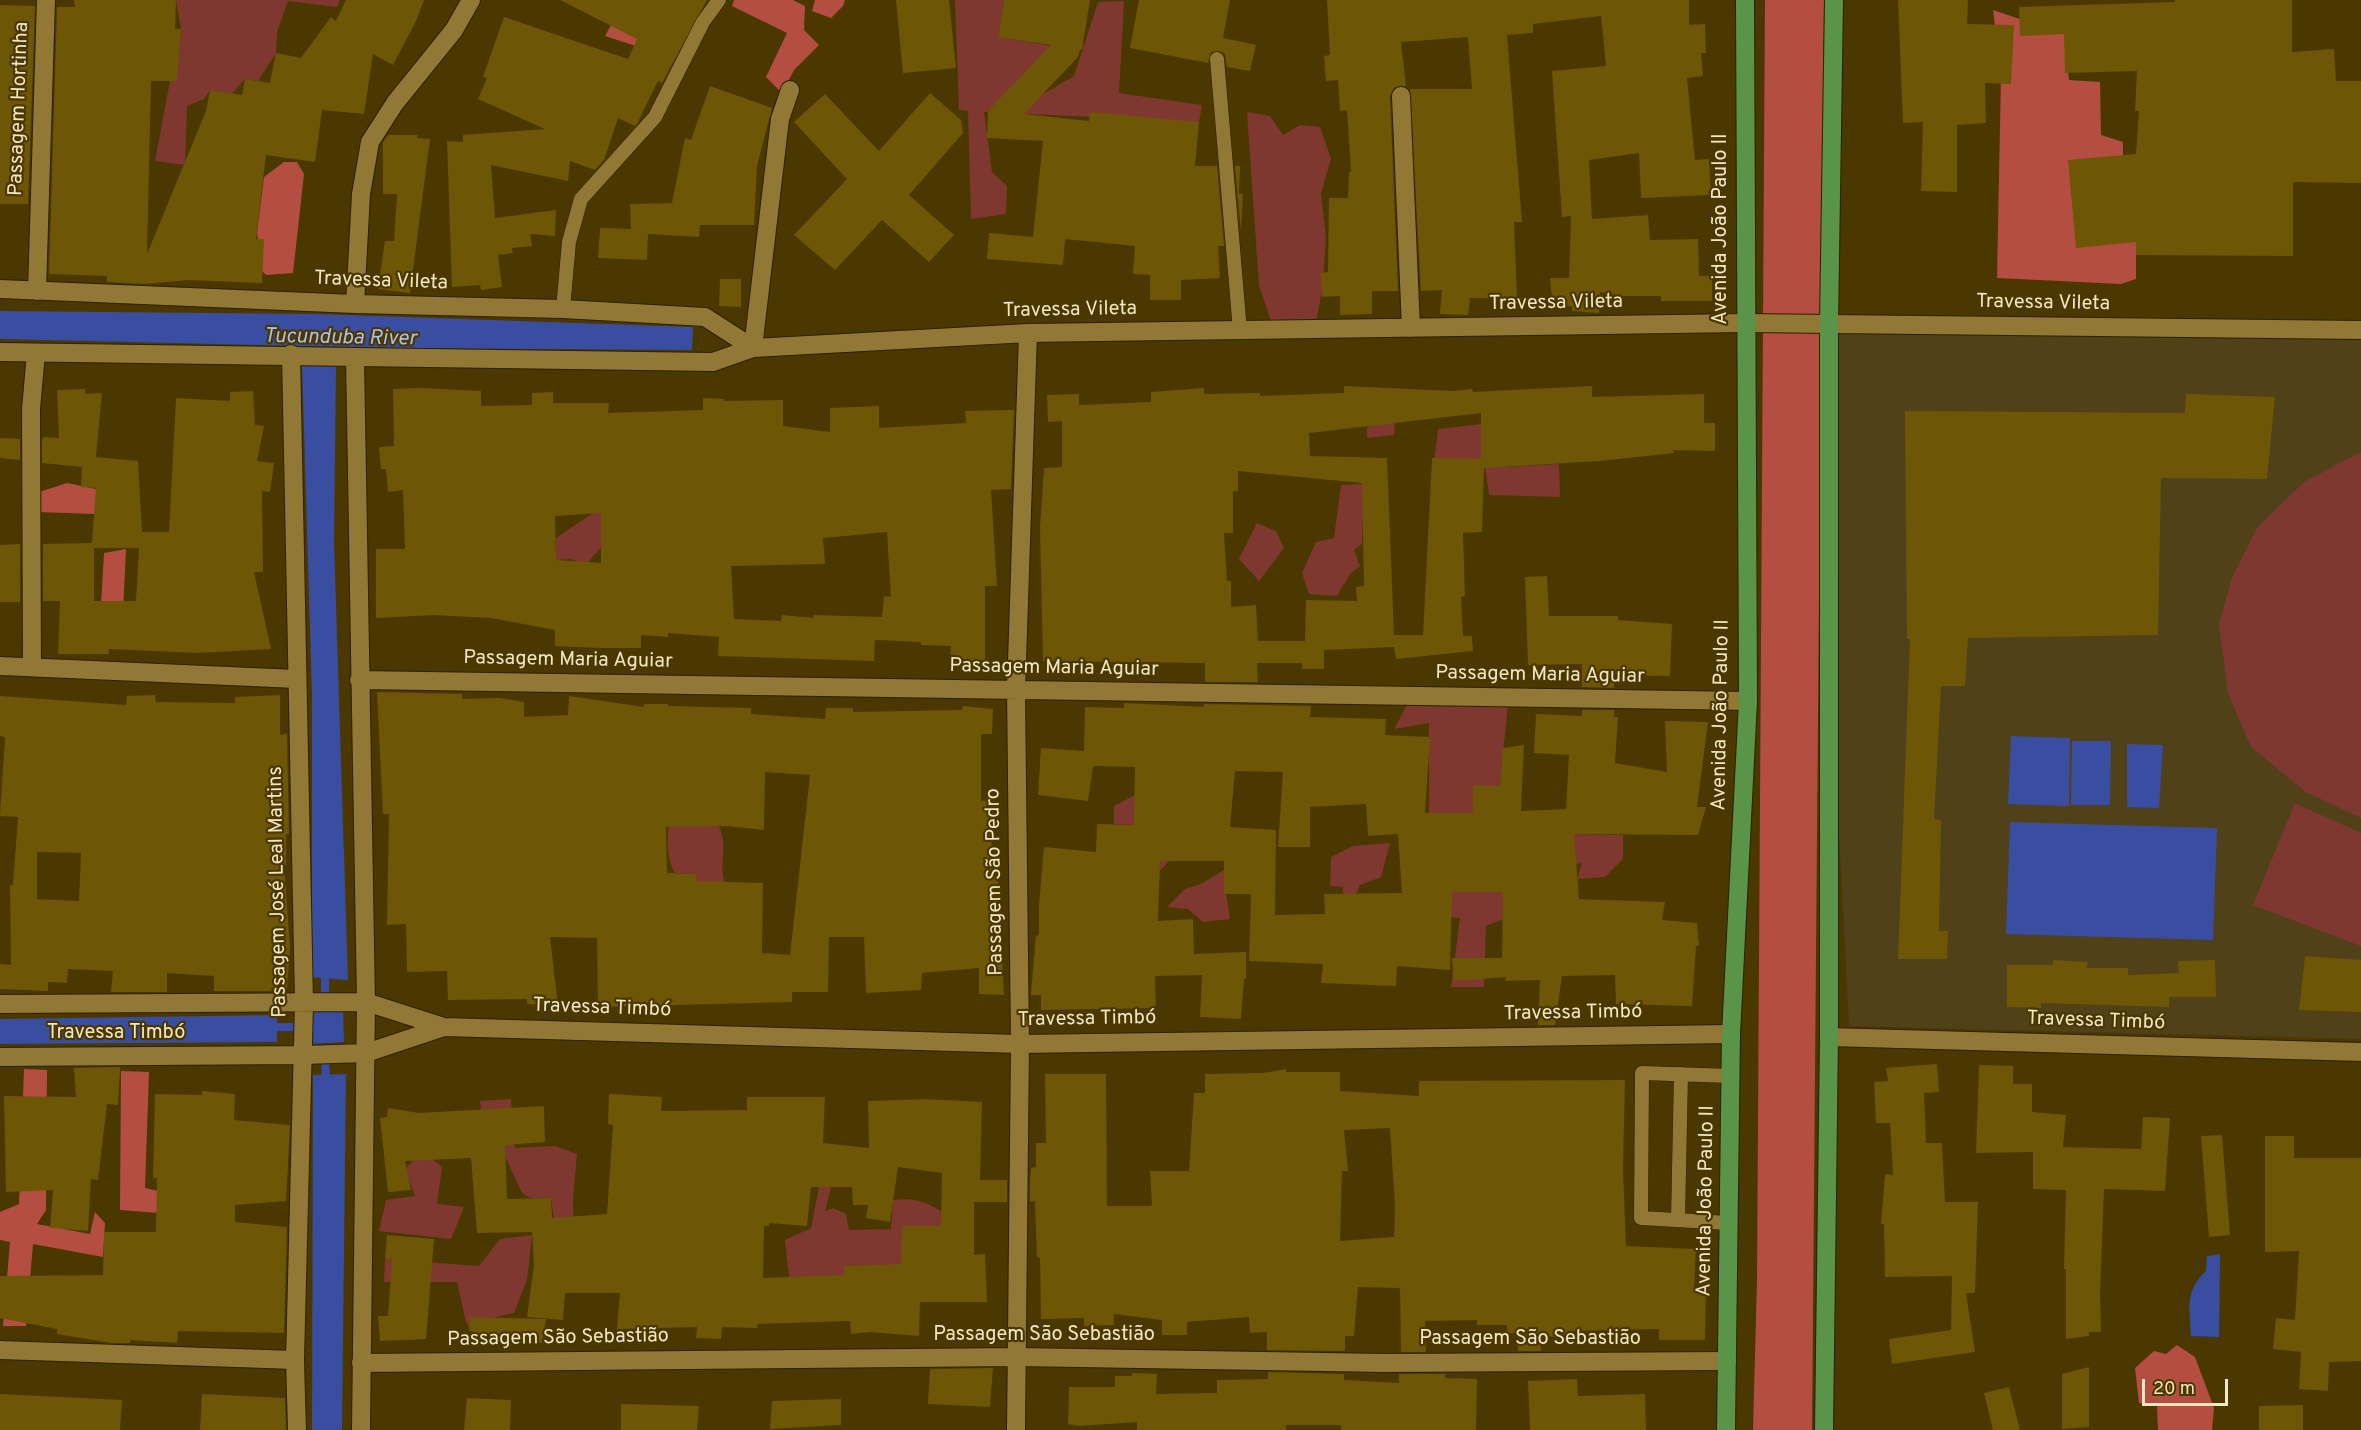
<!DOCTYPE html>
<meta charset="utf-8">
<style>
body{margin:0}
#map{position:relative;width:2361px;height:1430px;overflow:hidden;background:#4a3800;font-family:Overpass,sans-serif}
canvas{display:block}
.scale{position:absolute;left:2142px;top:1379px;width:86px;height:27px;box-sizing:border-box;border:3px solid #f3e6c5;border-top:0;padding-left:8px;font-size:18px;line-height:21px;white-space:nowrap;color:#f3e6c5;-webkit-text-stroke:4px #4a3800;paint-order:stroke}
</style>
<div id="map">
<canvas width="2361" height="1430"></canvas>
<div class="scale">20 m</div>
</div>
<script>
const ctx = document.querySelector('canvas').getContext('2d');
ctx.lineJoin = 'round';
function fillPath(path, color) { ctx.fillStyle = color; ctx.fill(path, 'evenodd'); }
function trace(path, color, width, dash) { ctx.strokeStyle = color; ctx.lineWidth = width; ctx.lineCap = dash ? 'butt' : 'round'; ctx.setLineDash(dash || []); ctx.stroke(path); }
function label(font, color, halo, rows, align = 'center') {
  ctx.font = font + ' Overpass,sans-serif'; ctx.lineWidth = 4.5; ctx.setLineDash([]); ctx.textBaseline = 'middle'; ctx.strokeStyle = halo; ctx.fillStyle = color; for (const [text, x, y, turn = 0] of rows) {
    ctx.save(); ctx.translate(x, y); ctx.rotate((+turn || 0) * Math.PI / 180); ctx.textAlign = isNaN(turn) ? turn : align; if (halo) ctx.strokeText(text, 0, 0); ctx.fillText(text, 0, 0); ctx.restore();
  }
}
const built = new Path2D(`
 M1829 323 2361 330V1039L1849 1026 1828 628Z`);
const green = new Path2D(`
 M176 0H340L337 7 288 1 277 32 276 53 258 81 245 79 226 100 221 92 210 90 204 99 187 106 185 165 155 161 170 81 169 58 179 52 181 29Z
 M955 0H1004L998 37 1053 46 1035 83 1045 93 1074 76 1098 2 1124 1 1119 93 1202 105 1199 122 984 112 992 172 1007 186 1006 214 971 219 968 111 959 110Z
 M1247 112 1270 116 1283 135 1300 125 1320 127 1331 159 1321 193 1326 239 1322 291 1316 321H1271L1259 286Z
 M1368 387 1405 390 1395 417 1394 435 1367 438Z
 M1481 424 1504 434 1506 467 1559 464 1560 497 1489 495 1484 459H1458L1434 463 1438 429Z
 M2361 452V818L2306 792 2251 747 2228 693 2219 624 2232 578 2257 528 2304 482Z
 M1364 484 1362 544 1354 550 1360 566 1350 574 1337 596 1309 594 1302 573 1316 542 1334 538 1341 485Z
 M602 507 601 548 585 565 571 559 556 560V538Z
 M1257 523 1276 531 1284 548 1259 581 1239 559Z
 M1408 703 1508 704 1501 774 1498 852 1504 863 1503 919 1486 926 1484 987H1451L1460 918 1429 915V723L1394 729Z
 M675 791 696 826H719C728 847 719 860 724 882L696 897V874L675 873C661 848 671 818 675 791Z
 M1135 795 1175 854 1161 870H1142L1137 825 1114 824V806Z
 M2295 803 2361 833V946L2253 905Z
 M1568 834 1623 835V859L1605 877 1577 879 1582 863 1559 869Z
 M1390 843 1381 877 1360 885 1356 894 1355 924H1343V887L1330 886 1331 857 1353 846Z
 M1224 870C1224 889 1228 901 1230 919L1203 922 1188 909 1167 907 1185 889 1201 884Z
 M511 1099 515 1148 555 1146 577 1154 573 1199 574 1244 556 1233 551 1198H530L522 1193 503 1152 487 1147 480 1101Z
 M423 1151 442 1167 437 1204 464 1207 451 1239 379 1231 386 1200 415 1196 405 1169Z
 M819 1187H831L825 1211 833 1208 846 1214 849 1230 891 1229 893 1200C916 1197 927 1202 946 1214L945 1232 903 1274 873 1265 844 1266 846 1297 789 1277 785 1240 811 1228Z
 M532 1235 527 1280 514 1313 492 1318 491 1339 478 1340 466 1322 457 1282H384L385 1259 479 1266 500 1239Z`);
const forest = new Path2D(`
 M625 0 645 49 605 36Z
 M734 0H793L805 6 804 30 819 45 794 70 782 93 766 77 787 33 732 6Z
 M815 0H845L843 6 831 18 812 11Z
 M1765 0H1824L1812 1430H1753L1757 1280Z
 M1993 10 2064 34 2069 80 2100 82 2101 135 2123 142V228L2136 225V279L2121 284 1997 278 2001 76Z
 M284 162H297L304 174 293 273 266 275 262 271 257 233 264 177Z
 M67 483 121 494 123 515 37 512 36 493Z
 M126 549 123 612 101 605 104 553Z
 M24 1069 47 1070 46 1210 37 1224 90 1234 95 1212 105 1223 103 1257 33 1244 26 1326H3L10 1242 0 1240V1212L19 1204Z
 M121 1071 149 1072 145 1188 176 1195 172 1214 120 1210Z
 M2177 1345 2195 1357 2214 1408 2212 1430H2158L2157 1406 2139 1403 2135 1368 2154 1351 2166 1354Z`);
const water = new Path2D(`
 M0 311 318 314 693 327 692 350 390 348 0 339Z
 M336 365 334 543 348 980 312 977V695L302 366Z
 M2011 736 2070 738 2069 806 2008 804Z
 M2072 741H2111L2110 805H2071Z
 M2127 744 2163 745 2159 808 2127 807Z
 M2010 822 2217 828 2213 940 2006 934Z
 M343 1005 344 1042 311 1044V1006Z
 M277 1015V1042L0 1044V1019Z
 M346 1074 342 1430H312L313 1075Z
 M2220 1254 2219 1337 2191 1336C2190 1308 2184 1291 2206 1271L2207 1256Z`);
const stream = new Path2D(`
 M325 1004V969
 M268 1027H303
 M325 1053 326 1085`);
const building = new Path2D(`
 M74 0H176L175 29H181L177 81H151L147 254 206 111 210 90 242 95 245 79 270 83 276 53 301 58 331 17 336 21 346 0H424L416 21 393 65 373 54 364 114 322 110 315 162 266 155 256 239H264L262 283 188 280 144 284 107 282V276L49 274 57 7H75Z
 M560 0H707L662 83 658 81 637 124 635 126 618 118 604 160 595 170 570 161 568 181 491 165 495 218 556 210 555 236 530 234 532 246 512 248 513 253 498 255 502 287 481 290 480 285 452 287 447 141 463 142V135L545 129 478 99 487 78 483 77 504 17 628 59 637 39Z
 M896 0H949L956 68 903 73Z
 M1004 0H1090L1082 50H1080L1078 57 1024 114 1089 121 1090 112 1199 122 1195 166H1217L1224 246H1218L1220 278 1181 280V300H1150V275L1133 274 1135 246 1065 239 1063 265 987 259 989 233 1033 237 1043 141 987 138 988 111 1051 45 998 37Z
 M1139 0H1230L1223 38 1256 45 1250 71 1227 67 1225 54 1220 51 1211 52 1208 63 1130 48Z
 M1327 0H1689V25L1705 24 1706 53H1701L1703 76 1687 78 1695 160 1709 159 1711 195 1641 198 1639 153 1589 160 1592 219 1648 215 1650 240 1698 239 1699 276H1712V301H1661V296H1622L1600 292 1599 313 1572 311V306L1553 308 1550 278H1569L1571 216 1562 217 1552 71 1606 66 1601 16 1533 24V33L1507 35 1522 222H1514L1517 298H1470L1468 315 1440 314 1442 290 1421 291 1410 89H1472L1468 37 1401 42 1406 86 1395 87 1390 96 1398 291H1372V314L1340 315V296L1322 297 1321 273 1328 272 1329 198H1348L1349 172H1351L1347 110 1340 111 1338 80 1326 81 1324 56 1330 55Z
 M1898 0H1968L1967 24 2014 25 2011 84 1985 83 1986 123 1957 125V192L1921 191 1923 122 1903 123Z
 M2175 0H2292V52L2334 49 2336 81H2361V183L2293 182V256L2136 255V242L2076 248 2068 160 2136 154 2139 111H2135L2137 71 2065 73 2064 34 2020 36 2019 7 2175 2Z
 M0 5 35 6 28 204H0Z
 M710 86 772 108 757 166 754 225H700L699 237 648 234 647 260 598 258 600 228 631 229 630 204 672 203 685 138 691 140Z
 M930 93 961 120 963 133 909 195 954 235 929 262 882 220 835 270 794 235 847 179 794 122 825 94 879 151Z
 M388 135H418L417 138 430 139 410 293 378 289 385 241H394L397 194H383V142Z
 M1235 166H1240L1239 194H1243L1241 232Z
 M720 279H741V307L719 306Z
 M1344 386 1453 391 1472 389 1473 392 1592 386V397L1704 394V423H1715V451L1673 450 1674 453 1600 461 1484 468 1482 532 1463 533 1465 596 1461 597 1463 636H1472L1473 651 1396 659 1394 647 1324 650V669H1302V663H1257L1258 682H1205V663L1043 661 1040 528 1044 468 1062 467V421L1048 422 1047 395 1079 394V405L1151 402V392L1204 388V394L1260 393V396L1344 393ZM1481 413V459L1432 458 1423 635H1394L1387 458 1310 456 1309 433ZM1238 471 1362 483 1364 586 1356 587 1357 601 1306 600 1305 641H1258L1256 605 1231 607V581H1227L1224 533H1233V491H1238Z
 M420 388 481 391V406L532 405V393L553 392V403H609L608 413 703 410V398L724 399V401L783 400V426L830 432V408L879 406V428L966 423 965 411 1014 410 1011 489 991 490 997 586H985V666L950 665 951 646 921 645V642L875 640 874 661 718 656 719 637 668 633V637L641 635V648H600L555 646V630L491 618 433 615 376 618V549H405L403 490 388 492 386 469H381L379 447 394 446 393 389ZM601 513V563L556 560 555 516ZM887 532 891 597 884 596 882 617 813 615 814 618 782 615 781 621 734 619 731 566 825 564 823 538Z
 M85 389V394L102 393 96 457 138 461 142 532H169L176 398 230 401V392L253 391 255 425 264 426 257 461 274 463 270 492 262 491 263 572H254L271 649 198 653 109 649V654H58L60 601H43V544L92 543 96 488 81 487 82 467 42 463V440L44 437 59 438 57 390ZM94 548H139L136 601H94Z
 M2186 394 2275 397 2267 479 2161 478 2158 635 1968 638 1965 686H1941L1934 819 1941 820 1939 931H1948L1947 959H1898L1910 639H1907L1905 411 2185 413Z
 M0 438 20 439V460L0 458Z
 M20 544V602H0V545Z
 M1547 576 1549 616H1618V620L1672 624 1670 676 1614 675V688L1582 687V664L1528 665 1525 577Z
 M377 692 462 694V699L500 698 524 702V717L568 715 569 696 644 707V704H668V706L751 708V714L825 719 826 708H853V712L962 710 963 706 993 709 992 734H981V801H990L992 859H997L999 895 992 940 1001 939 1004 995 979 994V968L922 973 921 990 866 993 864 937H829L828 992H792V1002L598 1007 597 938 550 937 558 1006 527 1004V999L448 1000 447 971 407 972 406 924 387 925 389 814H383ZM765 772 810 775 790 955 762 953 763 883 696 881V874L667 873 666 827 727 826 764 830Z
 M155 695 156 702 235 703V697L280 695V735L287 734 289 834H286V865H284L290 947 287 988H271L272 991H214V976L167 973V992H111L113 971 68 969 67 983 48 982V991L0 989V964L11 965 10 885H13L18 817 0 816 5 737 0 736V696L126 705 127 696ZM37 852 81 853 79 901 37 899Z
 M1124 703 1204 707V704L1311 706 1310 717 1386 719 1385 735 1430 737 1425 813H1473V785L1500 786 1503 748 1524 745 1521 811 1566 809 1569 755 1534 753 1536 714 1582 716V710H1614V717H1618L1615 763 1667 772 1665 721 1708 722 1697 807H1706L1698 835 1574 834 1579 899 1665 902 1662 920 1697 923 1699 946H1696L1692 1006 1616 1004 1615 975 1562 976 1555 1025H1538L1540 980 1505 981 1506 977 1454 981 1452 958H1502L1503 892H1452L1450 970 1397 966 1396 986 1321 983 1323 964 1249 961 1251 894H1224V861H1160L1158 921 1193 919 1194 954 1246 952V979H1244L1241 1019 1200 1017 1202 975 1155 976 1156 1008 1041 1010V995H1031V993L1036 936 1039 935V905L1044 847 1096 852 1097 824 1134 825 1135 767 1093 766 1088 801 1038 795 1041 748 1084 751 1085 707 1124 708ZM1235 771 1283 772 1278 847H1310V807L1366 804 1368 836 1398 834 1402 893 1324 894 1325 914 1275 915 1276 830 1230 827Z
 M2305 956 2361 960V1012L2299 1010Z
 M2053 960 2087 962V968H2128V975L2179 973 2178 961 2215 960 2216 997H2169V1007L2041 1003V1008L2007 1007V965H2053Z
 M1937 1064 1939 1092 1924 1093 1926 1143H1942L1945 1202H1978L1975 1293H1966L1975 1352 1892 1364 1889 1339 1951 1330 1952 1276 1885 1277 1884 1224H1881L1885 1174 1893 1175 1890 1123H1876L1874 1082 1888 1081 1886 1068Z
 M1979 1065 2013 1066V1084H2032V1112L2066 1115 2063 1147 2141 1149 2143 1117 2170 1118 2165 1191 2104 1189 2100 1295 2101 1332H2089V1336L2066 1339V1269H2064L2066 1190 2033 1189V1152L1976 1153Z
 M120 1067 118 1105 107 1104 98 1180 91 1179 88 1231 50 1228 53 1190 6 1192 4 1096 76 1097 74 1068Z
 M1286 1069V1072H1340V1091L1419 1096V1081L1625 1080 1623 1169 1626 1246 1696 1249 1694 1290H1706L1705 1340H1659V1329L1568 1331V1336L1540 1337 1541 1351H1518L1517 1333H1507V1325H1477V1320L1425 1321 1426 1352H1401L1400 1288 1358 1287 1354 1336H1345V1351L1267 1350V1332L1250 1333 1249 1317 1187 1322V1335H1162V1320L1114 1314V1325L1084 1326V1318L1041 1319 1040 1257 1037 1258 1035 1201 1030 1202V1180L1031 1168 1036 1167V1143H1046L1045 1074H1106L1107 1206H1152L1150 1171H1189L1194 1093H1205V1074L1263 1073ZM1390 1128 1395 1207 1394 1237 1340 1241 1342 1171H1348L1344 1130Z
 M202 1091 235 1094 234 1120 290 1125 286 1201 235 1205V1222L287 1227 284 1333 178 1331 177 1343 130 1340V1343H112L57 1334V1329L0 1318V1276L103 1275 104 1232H156L157 1178H153L155 1094 202 1095Z
 M609 1094 662 1097 661 1111 747 1110V1097H825L823 1143 869 1148 868 1101 926 1099 982 1102 980 1180H1007V1202H974V1255L985 1254 987 1302H920L919 1336 870 1332 851 1334 850 1321 758 1324 757 1328 722 1327 721 1339 696 1338 697 1327 617 1329 620 1293H565L563 1320 527 1317 534 1265 532 1232 477 1233 471 1158 405 1161 411 1190 388 1192 380 1118 387 1117 388 1108 419 1113 544 1106 545 1142 505 1145 507 1199 551 1198 552 1218 607 1214 613 1125 608 1124ZM898 1167 942 1173 941 1226H902L901 1264 844 1266V1275L763 1278 764 1226H769V1223L807 1226 811 1187H852L853 1205H868L866 1218 890 1222Z
 M2222 1135 2230 1235 2209 1237 2201 1136Z
 M2265 1136H2294V1158H2361V1361L2329 1362 2328 1391 2299 1389 2301 1352 2273 1349 2276 1318 2295 1320 2299 1251 2265 1252Z
 M387 1235 434 1239 426 1339 380 1341 378 1316H388L392 1260 385 1259Z
 M470 1317 546 1319 542 1343 516 1339V1345L491 1344V1335L469 1331Z
 M2089 1367V1427L2062 1429V1374Z
 M993 1368 990 1407 928 1404 930 1369Z
 M1268 1372 1344 1374V1380L1399 1383V1374H1445V1378L1477 1379 1476 1430H1341V1425H1286V1430H1137V1422L1078 1426 1068 1424 1069 1387H1115V1376H1132V1373L1157 1374 1156 1394 1217 1393V1380L1268 1379Z
 M1577 1379 1578 1396 1645 1394 1646 1430H1530L1528 1381Z
 M2009 1387 2020 1430H1993L1984 1393Z
 M0 1394 122 1400 120 1430H0Z
 M202 1394 285 1398 286 1430H200Z
 M467 1398 511 1400 510 1430H464Z
 M841 1399V1425L770 1429 772 1401Z
 M621 1404 699 1406 697 1430H621Z
 M2303 1405V1430H2259V1406Z`);
const service = new Path2D(`
 M1217 59 1240 331
 M563 309 569 242 581 199 655 117 703 22 719 0
 M1678 1220 1681 1074
 M1729 1223 1641 1218 1642 1073 1731 1076`);
const minor = new Path2D(`
 M1401 96 1411 328
 M0 289 355 304 563 309 705 317 753 348
 M37 291 46 0
 M355 304 361 194 370 142 395 103 454 30 471 0
 M753 348 780 119 790 90
 M0 352 713 362 753 348 1028 333 1745 323
 M291 354 304 1003 295 1360 297 1430
 M355 357 366 1002 361 1430
 M0 666 297 679
 M32 667 31 409 36 353
 M359 680 1748 701
 M0 1004 366 1002 444 1027 1020 1044 1731 1034
 M1829 1037 2361 1052
 M0 1057 303 1055 366 1053 444 1027
 M0 1350 295 1360
 M361 1363 1017 1357 1385 1363 1727 1361
 M1016 1430 1020 1044 1016 691 1028 333`);
const tertiary = new Path2D(`
 M1745 323 2361 330`);
const primary = new Path2D(`
 M1726 1430 1731 1034 1748 701 1745 0
 M1824 1430 1829 1037V323L1834 0`);
const streetNames = [
 ["Passagem Hortinha",20,109,-88],
 ["Avenida João Paulo II",1722,229,-90],
 ["Travessa Vileta",381,282,2],
 ["Travessa Vileta",1556,304,-1],
 ["Travessa Vileta",2043,304,1],
 ["Travessa Vileta",1070,311,-1],
 ["Passagem Maria Aguiar",568,661,1],
 ["Passagem Maria Aguiar",1054,669,1],
 ["Passagem Maria Aguiar",1540,676,1],
 ["Avenida João Paulo II",1722,715,-89],
 ["Passagem São Pedro",996,882,-91],
 ["Passagem José Leal Martins",279,892,-91],
 ["Travessa Timbó",602,1009,2],
 ["Travessa Timbó",1573,1014,-1],
 ["Travessa Timbó",1087,1020,-1],
 ["Travessa Timbó",2096,1022,2],
 ["Travessa Timbó",116,1034],
 ["Avenida João Paulo II",1707,1201,-89],
 ["Passagem São Sebastião",1044,1336],
 ["Passagem São Sebastião",558,1339,-1],
 ["Passagem São Sebastião",1530,1340]
];
const waterNames = [
 ["Tucunduba River",340,339,1]
];
fillPath(built, '#504118');
fillPath(green, '#7f382f');
fillPath(forest, '#b44e41');
fillPath(water, '#394ea1');
trace(stream, '#394ea1', 8);
fillPath(building, '#6e5607');
trace(service, '#2c2000', 15);
trace(minor, '#2c2000', 20);
trace(tertiary, '#2c2000', 20);
trace(primary, '#2c2000', 20);
trace(service, '#917834', 14);
trace(minor, '#917834', 18);
trace(tertiary, '#917834', 18);
trace(primary, '#599448', 18);
label('20px', '#f3e6c5', '#4a3800', streetNames);
label('italic 21px', '#afbfec', '#4a3800', waterNames);
</script>
